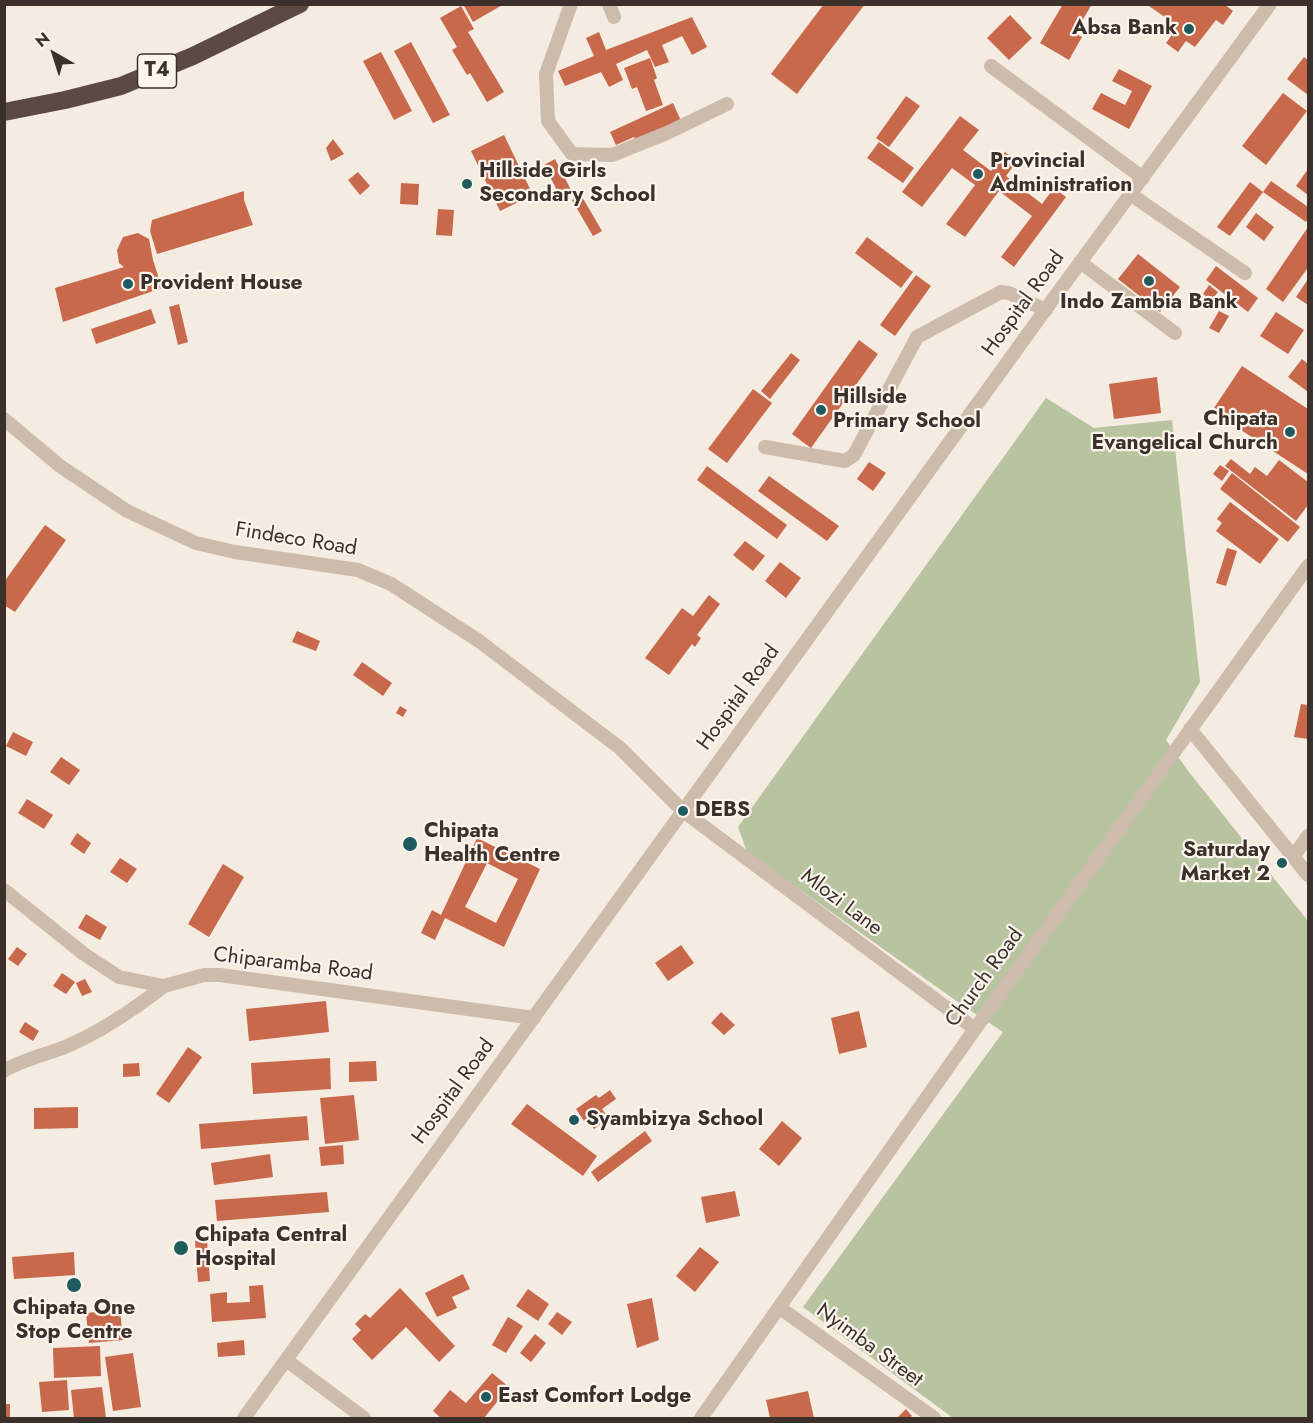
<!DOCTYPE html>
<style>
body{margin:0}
#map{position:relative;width:1313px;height:1423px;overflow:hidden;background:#f4ebe1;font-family:Jost,sans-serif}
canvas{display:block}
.frame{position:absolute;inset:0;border:6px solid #3b302b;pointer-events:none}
.north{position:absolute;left:24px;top:24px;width:60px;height:60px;-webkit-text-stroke:4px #fbf5ee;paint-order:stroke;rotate:321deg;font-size:16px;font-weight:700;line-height:24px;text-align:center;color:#3b302b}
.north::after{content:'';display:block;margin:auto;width:21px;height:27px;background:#3b302b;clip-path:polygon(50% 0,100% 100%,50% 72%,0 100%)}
</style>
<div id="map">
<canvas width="1313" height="1423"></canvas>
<div class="frame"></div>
<div class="north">N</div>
</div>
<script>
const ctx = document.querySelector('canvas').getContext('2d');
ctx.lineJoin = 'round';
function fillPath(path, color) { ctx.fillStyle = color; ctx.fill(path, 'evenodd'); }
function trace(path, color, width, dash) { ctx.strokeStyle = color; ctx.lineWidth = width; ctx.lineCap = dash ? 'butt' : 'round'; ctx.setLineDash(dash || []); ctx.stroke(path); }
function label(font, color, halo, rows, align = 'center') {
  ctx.font = font + ' Jost,sans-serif'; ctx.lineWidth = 4.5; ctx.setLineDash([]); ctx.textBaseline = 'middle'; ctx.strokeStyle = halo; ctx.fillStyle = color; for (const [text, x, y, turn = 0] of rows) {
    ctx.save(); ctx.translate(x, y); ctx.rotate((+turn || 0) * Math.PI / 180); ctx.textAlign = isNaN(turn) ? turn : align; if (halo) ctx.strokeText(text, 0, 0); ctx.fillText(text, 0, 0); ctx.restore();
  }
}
const green = new Path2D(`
 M1046 398 1094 428 1172 420 1200 682 1166 740 1189 772 1308 921V1418H953L803 1307 1003 1032 962 1005 747 852 738 827Z`);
const building = new Path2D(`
 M463 4H504L473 22Z
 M824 4H865L797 94 771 74Z
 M1063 4H1092L1075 33 1082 37 1069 60 1040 43Z
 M1150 4H1224L1233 11 1223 25 1216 20 1195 47 1186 41 1178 52 1166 43 1174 32 1165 25 1169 20 1149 6Z
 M461 6 474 29 468 32 504 92 487 102 470 73 467 75 452 50 457 47 440 18Z
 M1010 15 1032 38 1009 60 987 38Z
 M692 17 707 47 692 55 682 36 662 45 669 62 655 67 647 50 616 64 623 80 609 87 601 72 565 86 558 71 594 56 586 38 599 32 606 50Z
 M411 42 450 115 433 123 394 51Z
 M381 52 412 111 394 120 363 61Z
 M1304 57 1308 60V95L1287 79Z
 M650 58 657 78 654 80 663 105 646 111 637 87 632 89 624 68Z
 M1119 69 1152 86 1129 129 1092 109 1101 93 1125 105 1132 91 1112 81Z
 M1283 93 1307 111 1266 165 1242 146Z
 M906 96 920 106 889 147 876 138Z
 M673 103 681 121 636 142 634 137 616 145 610 132Z
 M960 116 979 130 963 150 991 171 1005 152 1017 161 1006 176 1042 204 1054 188 1066 197 1014 267 1001 257 1032 216 999 191 965 237 946 224 975 185 952 168 922 207 902 192Z
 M504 135 533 195 500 211 471 151Z
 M333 139 344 154 331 161 326 148Z
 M879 142 914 168 903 183 867 158Z
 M555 159 572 192 561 198 544 165Z
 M1308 169V195L1296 186Z
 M358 172 370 186 360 195 348 180Z
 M1271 181 1308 207V218L1306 222 1263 192Z
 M1250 182 1263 192 1230 236 1217 227Z
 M401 183 419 184 418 205 400 204Z
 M244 191V200L253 225 157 254 150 231 152 220Z
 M581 195 602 231 593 236 572 200Z
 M438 209 454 210 452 236 436 235Z
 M1256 213 1274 227 1264 241 1246 227Z
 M1308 227V270L1307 269 1283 302 1266 289Z
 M138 233 149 239 153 260 162 288 63 322 55 288 124 267 119 263 117 250 123 237Z
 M867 237 913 272 901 288 855 253Z
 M1138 254 1180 287 1160 312 1118 279Z
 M1216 266 1258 298 1248 312 1206 280Z
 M916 275 931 286 895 336 880 325Z
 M1308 279V305L1296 297Z
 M1209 285 1218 292 1212 300 1203 294Z
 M1227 299 1233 303 1228 309 1223 305Z
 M179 304 188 342 178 345 169 307Z
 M151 309 156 323 96 344 91 329Z
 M1219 311 1229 316 1219 333 1209 328Z
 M1276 312 1304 330 1288 354 1260 336Z
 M859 340 878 354 811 448 792 434Z
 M791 353 800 360 770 399 761 391Z
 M1302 359 1308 364V392L1288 377Z
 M1242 366 1308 409V474L1212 411Z
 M1157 377 1161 413 1114 419 1109 384Z
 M753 389 772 403 727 463 708 449Z
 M1231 459 1250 474 1255 467 1267 476 1279 460 1308 482V505L1296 521 1225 466Z
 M869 462 886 473 873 491 857 479Z
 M1220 465 1229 471 1222 481 1213 474Z
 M707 466 787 525 777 539 697 480Z
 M1232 473 1300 527 1288 542 1220 489Z
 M769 476 839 526 827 541 758 491Z
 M1230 502 1279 539 1260 564 1216 531 1222 523 1217 519Z
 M45 525 66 540 15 612 4 605V582Z
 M745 541 765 556 753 571 733 555Z
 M1227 548 1237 551 1226 586 1216 583Z
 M780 562 801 578 786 598 765 581Z
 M709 595 720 604 697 635 701 638 695 647 692 644 669 675 645 658 682 608 693 616Z
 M297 631 320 641 316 651 292 642Z
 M362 662 392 683 383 696 353 675Z
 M1301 704 1308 705V739L1294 737Z
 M400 706 407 710 403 717 396 713Z
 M13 732 33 742 26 756 6 746Z
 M61 757 80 770 69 785 50 772Z
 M27 799 53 815 44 829 18 813Z
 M77 833 91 843 84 854 70 844Z
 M477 838 540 869 504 947 445 918 435 940 421 933 432 910 441 915ZM487 863 518 879 496 923 465 907Z
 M120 858 137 869 127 883 110 872Z
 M223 864 244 877 209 937 188 924Z
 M86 914 107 927 100 940 78 928Z
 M681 945 694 963 668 981 655 963Z
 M17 947 27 954 18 966 8 959Z
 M62 973 75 982 66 994 53 986Z
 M85 979 92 992 82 996 76 983Z
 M326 1001 329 1032 249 1041 246 1009Z
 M859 1011 867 1047 839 1054 831 1018Z
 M721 1012 735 1025 724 1035 711 1023Z
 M25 1022 39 1031 33 1041 19 1032Z
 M188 1047 202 1057 169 1103 156 1094Z
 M330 1058 331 1089 253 1094 251 1063Z
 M376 1061 377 1081 349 1082V1062Z
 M139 1063 140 1076 123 1077V1064Z
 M610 1090 616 1099 602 1109 609 1118 594 1129 587 1119 584 1121 576 1109 596 1095 599 1098Z
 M354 1095 359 1140 325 1144 320 1098Z
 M527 1104 597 1156 583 1176 511 1124Z
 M78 1107V1128L34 1129V1108Z
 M307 1116 309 1140 201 1149 199 1124Z
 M782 1121 802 1138 779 1166 759 1149Z
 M645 1131 652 1141 598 1182 591 1172Z
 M343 1145 344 1164 321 1166 319 1147Z
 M270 1154 273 1177 214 1185 211 1163Z
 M735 1191 740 1216 706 1223 701 1197Z
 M327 1192 329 1212 217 1221 215 1200Z
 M207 1240 210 1281 198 1282 195 1241Z
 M700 1247 719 1262 695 1292 676 1276Z
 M74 1252 75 1275 14 1279 12 1257Z
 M463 1274 470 1289 452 1297 457 1308 437 1317 425 1293Z
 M263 1285 266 1318 212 1322 210 1294 227 1292V1303L250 1302 249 1286Z
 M400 1288 455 1346 439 1362 406 1327 372 1360 352 1339 361 1330 355 1324 365 1314 370 1318Z
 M528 1289 549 1304 538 1321 516 1306Z
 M652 1298 659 1340 637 1348 627 1304Z
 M120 1310 123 1340 89 1343 86 1313Z
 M557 1312 572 1322 562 1335 548 1324Z
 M508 1317 523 1326 506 1353 492 1345Z
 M535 1334 546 1343 531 1362 520 1353Z
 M244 1340 245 1355 218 1357 217 1343Z
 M100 1346 101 1376 54 1378 53 1348Z
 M133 1353 141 1407 113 1411 105 1357Z
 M492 1373 509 1387 484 1418H441L433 1411 450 1390 466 1403Z
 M67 1380 69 1410 42 1412 39 1382Z
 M102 1387 106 1418H74L71 1390Z
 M808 1391 814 1418H770L766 1400Z
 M4 1404H10V1418H4Z
 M906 1409 912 1416 910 1418H900L898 1417Z`);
const minor = new Path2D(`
 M571 4 546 74 548 121 572 154 612 155 667 133 727 104
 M609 4 614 17
 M991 66 1143 178
 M1130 194 1245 273
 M1080 262 1175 333
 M4 419 60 466 127 511 196 543 235 552 358 570 391 584 479 641 620 748 683 811 975 1029
 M765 447 845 461 854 455 917 337 1001 292 1009 293 1046 310
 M1190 729 1308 875
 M1293 857 1308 836
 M4 890 84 954 119 977 164 986 204 975H220L534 1018
 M4 1071C16 1062 50 1053 65 1047 101 1032 133 1010 164 986
 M780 1308 934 1418
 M286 1360 364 1418
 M244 1418 1051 302 1270 4
 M701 1418 975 1029 1308 566`);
const highway = new Path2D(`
 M4 112 65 100 121 86 193 56 300 4`);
const markers = [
 [1189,29,6,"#1f5a5e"],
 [978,174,6,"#1f5a5e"],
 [467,184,6,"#1f5a5e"],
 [1149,281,6,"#1f5a5e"],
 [128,284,6,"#1f5a5e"],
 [821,410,6,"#1f5a5e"],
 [1290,432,6,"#1f5a5e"],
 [683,811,6,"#1f5a5e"],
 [410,844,8,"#1f5a5e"],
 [1282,863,6,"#1f5a5e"],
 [574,1120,6,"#1f5a5e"],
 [181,1248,8,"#1f5a5e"],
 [74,1285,8,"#1f5a5e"],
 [486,1397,6,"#1f5a5e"]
];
const shields = [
 [157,71,39]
];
const shieldNames = [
 ["T4",157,71]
];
const poiNames = [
 ["Absa Bank",1177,29,"right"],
 ["Provincial",990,162],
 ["Administration",990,186],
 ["Hillside Girls",479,172],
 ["Secondary School",479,196],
 ["Provident House",140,284],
 ["Indo Zambia Bank",1149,303,"center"],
 ["Hillside",833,398],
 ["Primary School",833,422],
 ["Chipata",1278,420,"right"],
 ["Evangelical Church",1278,444,"right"],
 ["DEBS",695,811],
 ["Chipata",424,832],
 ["Health Centre",424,856],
 ["Saturday",1270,851,"right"],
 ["Market 2",1270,875,"right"],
 ["Syambizya School",586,1120],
 ["Chipata Central",195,1236],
 ["Hospital",195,1260],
 ["Chipata One",74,1309,"center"],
 ["Stop Centre",74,1333,"center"],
 ["East Comfort Lodge",498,1397]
];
const streetNames = [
 ["Hospital Road",1024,304,-54],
 ["Findeco Road",296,540,9],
 ["Hospital Road",739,698,-54],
 ["Mlozi Lane",841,903,37],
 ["Chiparamba Road",293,965,7],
 ["Church Road",985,978,-54],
 ["Hospital Road",454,1092,-54],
 ["Nyimba Street",869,1346,36]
];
fillPath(green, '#b8c4a0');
fillPath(building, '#c8694b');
trace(minor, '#cdbbac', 14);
trace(highway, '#5c4a42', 18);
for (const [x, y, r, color] of markers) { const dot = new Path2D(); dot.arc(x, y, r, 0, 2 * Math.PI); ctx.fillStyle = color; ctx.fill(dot); trace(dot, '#fbf5ee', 2); }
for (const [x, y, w] of shields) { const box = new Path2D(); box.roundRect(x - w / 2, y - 17, w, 34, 4.5); ctx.fillStyle = '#fbf5ee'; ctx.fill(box); trace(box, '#3b302b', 1.5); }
label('bold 20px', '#3b302b', null, shieldNames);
label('bold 21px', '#3b302b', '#fbf5ee', poiNames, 'left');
label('21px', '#3b302b', '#fbf5ee', streetNames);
</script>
